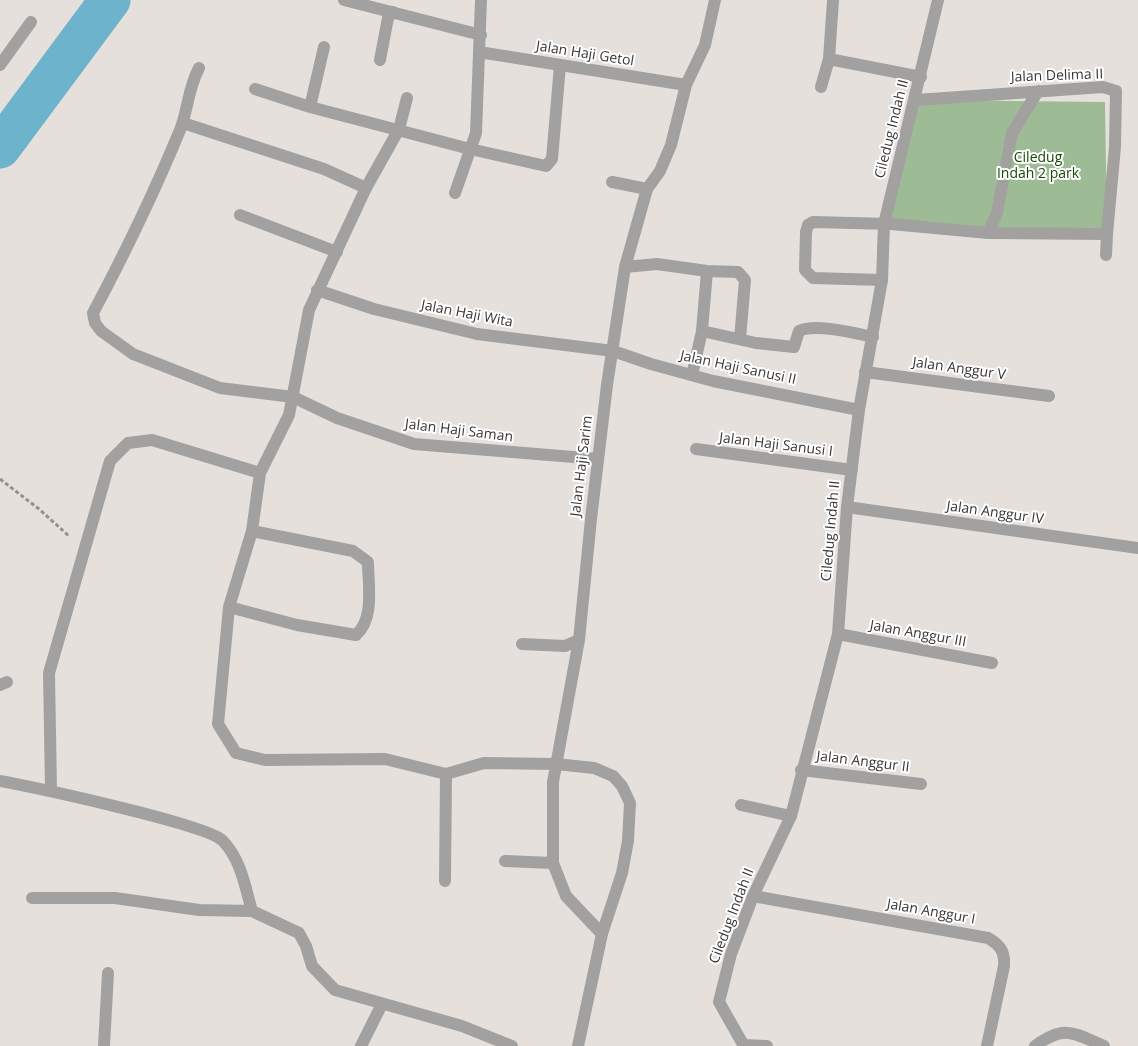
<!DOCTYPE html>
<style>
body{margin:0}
canvas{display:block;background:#e6e0dd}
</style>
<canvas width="1138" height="1046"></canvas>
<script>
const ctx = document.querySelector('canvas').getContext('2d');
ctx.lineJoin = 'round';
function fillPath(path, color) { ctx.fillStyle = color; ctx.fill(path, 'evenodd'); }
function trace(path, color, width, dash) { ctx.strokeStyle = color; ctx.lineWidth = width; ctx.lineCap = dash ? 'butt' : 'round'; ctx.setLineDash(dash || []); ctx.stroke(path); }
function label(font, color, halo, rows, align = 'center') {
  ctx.font = font + ' "Open Sans",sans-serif'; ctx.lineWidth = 4; ctx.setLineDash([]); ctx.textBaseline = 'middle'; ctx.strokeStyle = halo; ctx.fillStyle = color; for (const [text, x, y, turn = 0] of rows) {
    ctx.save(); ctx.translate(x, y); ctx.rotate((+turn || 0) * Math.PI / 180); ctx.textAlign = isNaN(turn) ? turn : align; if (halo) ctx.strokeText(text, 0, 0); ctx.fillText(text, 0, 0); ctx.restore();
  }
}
const green = new Path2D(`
 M916 100 1105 102 1107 234 884 224Z`);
const river = new Path2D(`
 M0 148 110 0`);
const path = new Path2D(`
 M0 479 39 509 70 537`);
const minor = new Path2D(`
 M344 0 481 35
 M479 52 686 85
 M829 59 921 77
 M380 60 388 18 393 12
 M0 65 31 22
 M199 68C188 88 188 110 180 130 154 193 125 253 93 313L95 323 101 331 133 354 220 388 293 397 337 418 414 444 598 459
 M821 87 829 59 833 0
 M255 89 310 107 470 149 546 166 552 159 560 65
 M916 100 1103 87 1116 91 1115 147 1107 234
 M310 107 324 47
 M183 123 324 169 366 188 309 310 289 415 260 473 252 531 229 607 218 724 236 753 265 760 385 759 446 774 484 763 556 764 594 768 613 776 622 786 630 803 628 841 622 873 602 934 578 1046
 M612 182 647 189
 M366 188 399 129 407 98
 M455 193 476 133 481 0
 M240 215 337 252
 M988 233 997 213 1012 133 1038 91
 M625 267 657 264 707 271 738 272 745 280 740 339
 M882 280 813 278 805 270 806 232 808 225 813 222 891 224 988 233 1107 234 1106 255
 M317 290 374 309 477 334 613 351 651 364 713 381 859 410
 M702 331 756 343 794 347 799 331C815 323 854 333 873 337
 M865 372 1049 396
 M692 375 702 331 707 271
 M696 449 852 470
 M847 507 1138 548
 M229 607 297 625 356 635C375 618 368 585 368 562L353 551 252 531
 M838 634 992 663
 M522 644 565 646 579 640
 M0 685 7 682
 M801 770 921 784
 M0 781C32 787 207 824 223 841 241 860 245 886 252 911L299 933 306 946 312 966 335 990 462 1026 512 1046
 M51 790 49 673 110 461 128 443 152 440 260 473
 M741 805 791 816
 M505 861 553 863
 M445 881 446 774
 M753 896 988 938C1000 945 1005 951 1004 966L987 1046
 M32 898H115L199 910 252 911
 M602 934 566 896 553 863V782L579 640 591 519 607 385 625 267 647 189 660 171 671 145 686 85 705 45 715 0
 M743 1045 767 1046
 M104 1046 108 973
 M361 1046 382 1004
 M1035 1046C1065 1024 1073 1033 1104 1046`);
const tertiary = new Path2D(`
 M744 1046 719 1002 731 954 753 896 791 816 838 634 847 507 859 410 882 280 884 224 938 0`);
const streetNames = [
 ["Jalan Haji Getol",585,54,9],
 ["Jalan Delima II",1057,76,-2],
 ["Ciledug Indah II",892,129,-76],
 ["Jalan Haji Wita",467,314,11],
 ["Jalan Haji Sanusi II",738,368,12],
 ["Jalan Anggur V",959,369,8],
 ["Jalan Haji Saman",459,431,7],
 ["Jalan Haji Sanusi I",776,445,7],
 ["Jalan Haji Sarim",582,466,-83],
 ["Jalan Anggur IV",995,513,8],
 ["Ciledug Indah II",831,531,-85],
 ["Jalan Anggur III",918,634,10],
 ["Jalan Anggur II",863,762,7],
 ["Jalan Anggur I",931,912,10],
 ["Ciledug Indah II",732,916,-69]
];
const parkNames = [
 ["Ciledug",1038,158],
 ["Indah 2 park",1038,174]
];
fillPath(green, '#9dbc96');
trace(river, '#6cb3cb', 41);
trace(path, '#95918f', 3, [4, 2.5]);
trace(minor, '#a3a1a0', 12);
trace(tertiary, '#a3a1a0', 12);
label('14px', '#393636', '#fff', streetNames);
label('14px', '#174905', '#fff', parkNames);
</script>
